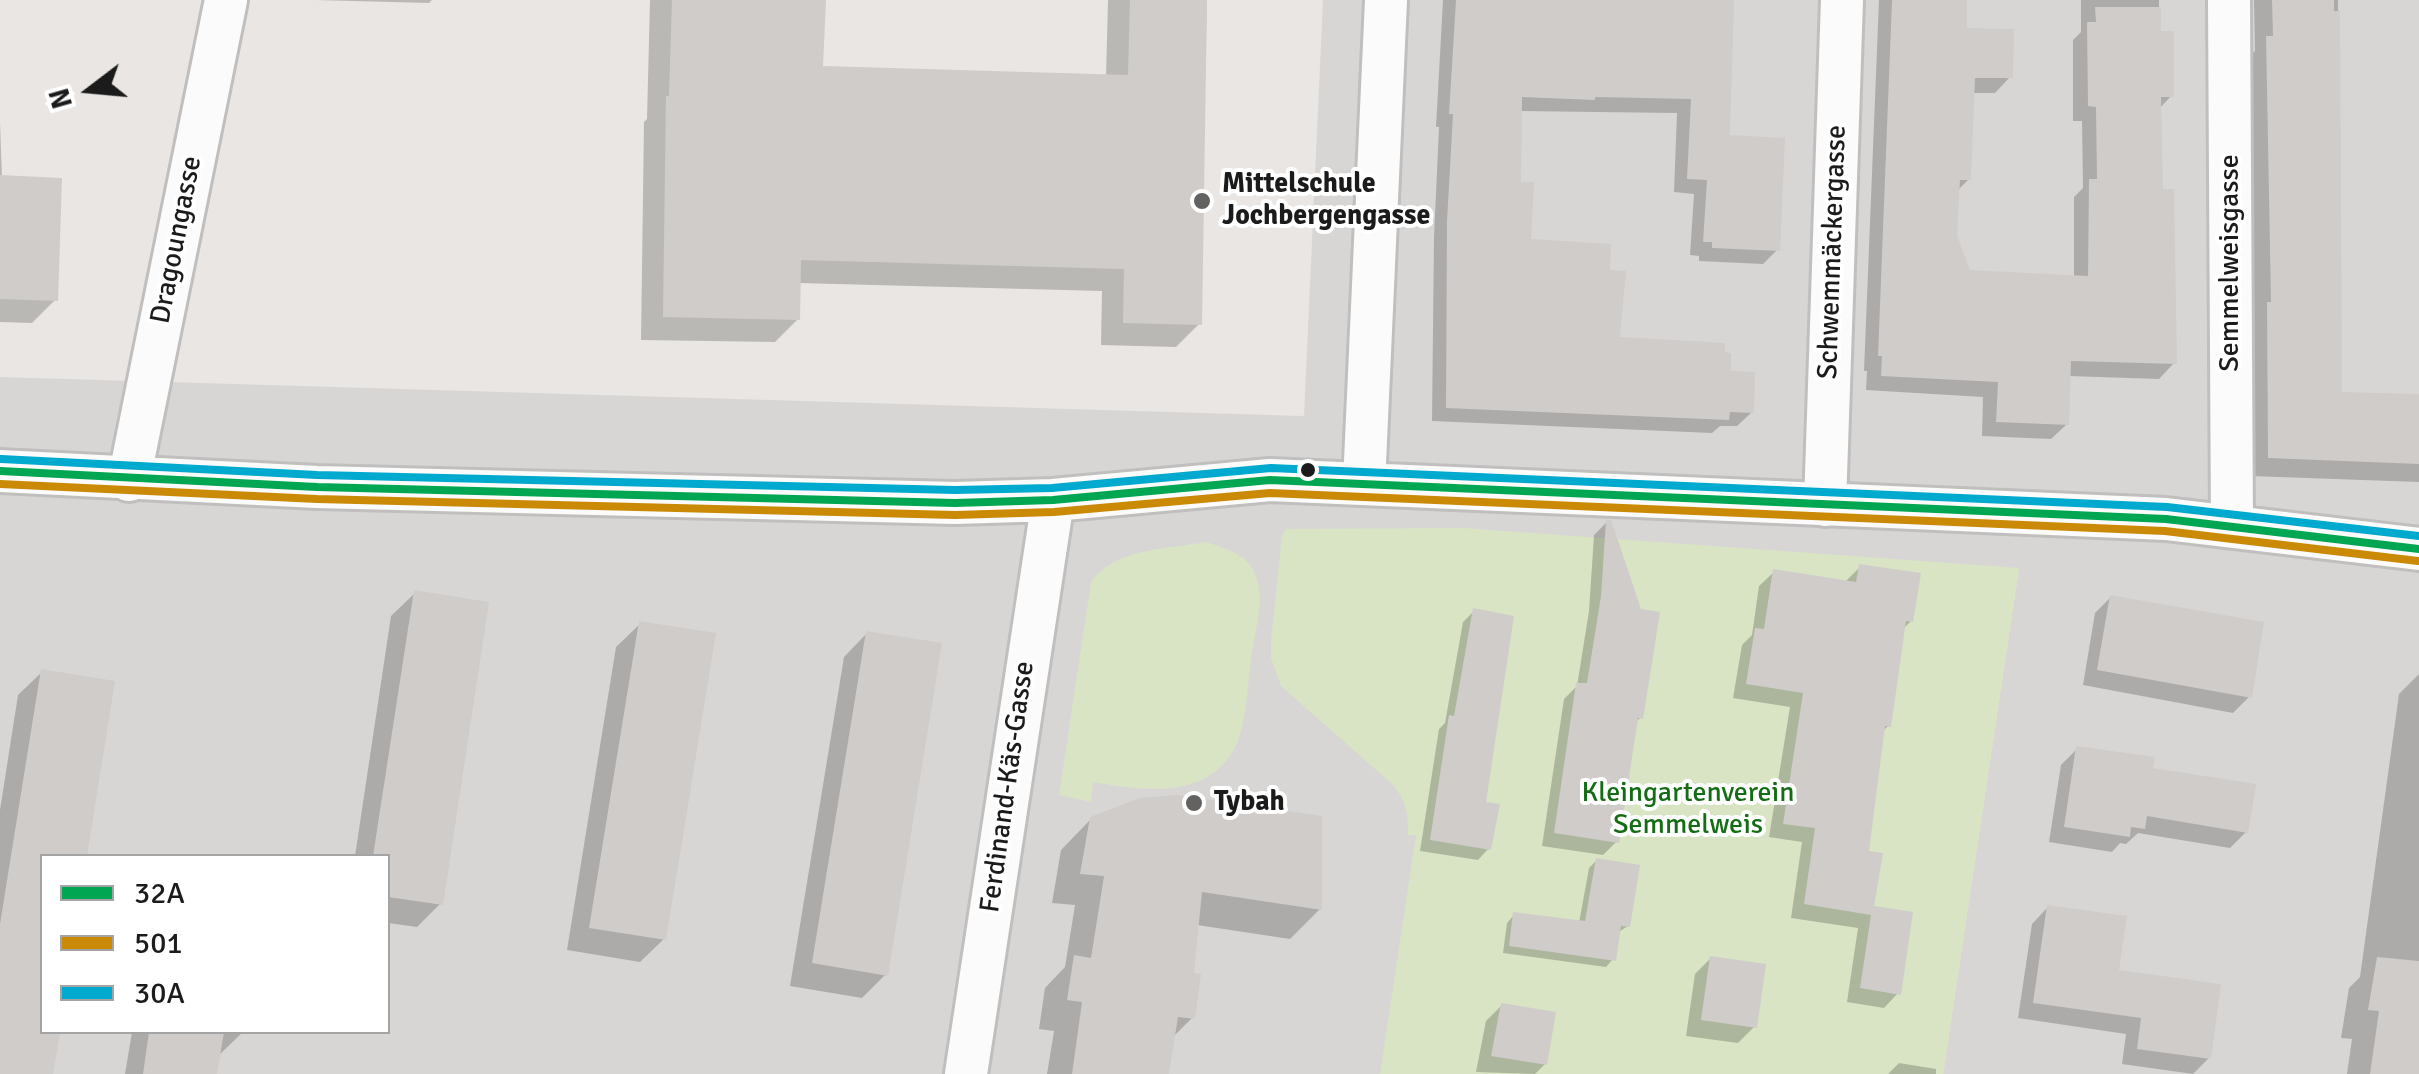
<!DOCTYPE html>
<meta charset="utf-8">
<style>
body{margin:0}
#map{position:relative;width:2419px;height:1074px;overflow:hidden;background:#e9e6e3;font-family:Signika,sans-serif}
canvas{display:block}
.legend{position:absolute;left:40px;top:854px;width:350px;height:180px;box-sizing:border-box;background:#fff;border:2px solid #a4a4a4;margin:0;padding:12px 18px;list-style:none;font-size:30px;color:#1b1b1b}
.legend li{display:flex;align-items:center;gap:20px;height:50px}
.legend b{width:50px;border:2px solid #a4a4a4}
.north{position:absolute;left:40px;top:40px;width:100px;height:100px;-webkit-text-stroke:8px #fff;paint-order:stroke;rotate:254deg;font-size:28px;font-weight:700;line-height:40px;text-align:center;color:#1b1b1b}
.north::after{content:'';display:block;margin:auto;width:35px;height:45px;background:#1b1b1b;clip-path:polygon(50% 0,100% 100%,50% 72%,0 100%)}
</style>
<div id="map">
<canvas width="2419" height="1074"></canvas>
<ul class="legend">
<li><b style="height:12px;background:#00a651"></b>32A</li>
<li><b style="height:12px;background:#cb8a05"></b>501</li>
<li><b style="height:12px;background:#00a9ce"></b>30A</li>
</ul>
<div class="north">N</div>
</div>
<script>
const ctx = document.querySelector('canvas').getContext('2d');
ctx.lineJoin = 'round';
function fillPath(path, color) { ctx.fillStyle = color; ctx.fill(path, 'evenodd'); }
function trace(path, color, width, dash) { ctx.strokeStyle = color; ctx.lineWidth = width; ctx.lineCap = dash ? 'butt' : 'round'; ctx.setLineDash(dash || []); ctx.stroke(path); }
function label(font, color, halo, rows, align = 'center') {
  ctx.font = font + ' Signika,sans-serif'; ctx.lineWidth = 8; ctx.setLineDash([]); ctx.textBaseline = 'middle'; ctx.strokeStyle = halo; ctx.fillStyle = color; for (const [text, x, y, turn = 0] of rows) {
    ctx.save(); ctx.translate(x, y); ctx.rotate((+turn || 0) * Math.PI / 180); ctx.textAlign = isNaN(turn) ? turn : align; if (halo) ctx.strokeText(text, 0, 0); ctx.fillText(text, 0, 0); ctx.restore();
  }
}
const residential = new Path2D(`
 M1323 0H2419V1074H1943L2019 568 1380 1074H0V377L1304 416ZM42 856H388V1032H42Z`);
const grass = new Path2D(`
 M1463 528 2019 568 1943 1074H1380L1416 835H1408C1408 813 1407 801 1392 784L1281 686 1271 658V641L1282 536 1286 529Z
 M1206 542C1221 547 1243 553 1252 568 1267 592 1256 626 1252 652 1248 678 1247 720 1237 743 1211 801 1143 791 1093 782L1091 802 1059 795 1091 582C1115 548 1167 549 1206 542Z`);
const shadow = new Path2D(`
 M315 0H432L429 3Z
 M650 0H823L820 69 1106 77 1108 0H1207L1199 324 1176 347 1101 345 1102 291 798 283V319L775 342 641 340 644 122 647 119Z
 M1443 0H1731L1728 138 1777 250 1763 264 1699 261V256L1690 255 1694 194 1674 192 1677 113 1519 111 1518 185 1529 241 1607 273 1618 340 1728 373 1752 412 1737 426H1720L1712 433 1432 421 1434 237 1439 127H1436Z
 M1879 0H1965L1964 31 2010 77 1995 93H1972L1969 179 1957 191 1955 237 1968 272 2074 277V197L2083 188 2082 121H2073V40L2081 32V0H2159V34L2171 96 2159 109 2161 192 2174 363 2159 379 2068 376 2067 424 2051 439 1982 436 1983 397 1866 390 1867 371H1864Z
 M2254 0H2338L2340 395 2419 397V482L2250 476 2249 324 2254 319 2248 57 2255 51Z
 M0 122 2 178 55 300 32 323 0 322Z
 M1607 522 1641 717 1634 724 1616 842 1603 855 1542 846 1564 699 1577 686 1589 611 1594 535Z
 M1860 567 1911 621 1902 630 1888 726 1882 732 1866 853 1871 908 1898 993 1884 1008 1847 1002 1858 928 1791 918 1802 842 1769 837 1790 707 1733 698 1742 645 1752 635 1759 586 1774 572 1844 583Z
 M415 593 440 904 417 927 388 923V856H355L391 616Z
 M2111 597 2249 697 2233 713 2083 685 2095 613Z
 M1474 611 1483 804 1489 848 1478 860 1420 851 1439 729 1445 723 1463 622Z
 M640 624 664 939 640 962 567 950 616 647Z
 M867 633 885 975 862 998 790 986 844 657Z
 M42 672 112 683 85 856H42V1032H57L50 1074H0V810L18 695Z
 M2419 674V1074H2347L2352 1039 2341 1038 2349 988 2360 977 2399 694Z
 M2077 749 2151 770 2246 832 2230 848 2138 833 2126 844 2120 843 2112 852 2049 842 2061 765Z
 M1091 819 1320 909 1290 939 1197 925 1192 975V1018L1173 1037 1167 1074H1047L1054 1031 1039 1029 1045 988 1065 967 1075 905 1052 903 1061 850Z
 M1597 860 1628 926 1617 933 1613 959 1606 967 1503 953 1507 923 1514 915 1579 923 1589 868Z
 M2048 907 2209 1058 2193 1074 2122 1064 2126 1034 2018 1018 2032 924Z
 M1711 958 1754 1027 1738 1043 1686 1036 1695 974Z
 M1502 1005 1545 1064 1535 1074 1476 1072 1486 1021Z
 M132 1032H243L219 1055 215 1074H125Z
 M1899 1063 1936 1069V1074H1888Z`);
const building = new Path2D(`
 M672 0H826L823 66 1128 75 1130 0H1207L1202 325 1123 323 1124 269 801 260 800 320 663 317 666 96H669Z
 M1456 0H1734L1730 135 1785 138 1780 251 1712 248V242H1703L1707 180 1687 179 1691 99 1595 97V100L1522 97 1521 182H1534L1531 239 1611 244 1610 270 1626 271 1620 337 1725 343V352L1731 353V371L1755 372 1754 413 1730 412 1729 420 1446 408 1447 221 1453 114H1449Z
 M1892 0H1967V28L2014 29 2013 78H1975L1971 180H1960L1957 236 1970 270 2088 276 2089 179H2097L2096 107 2088 106 2087 22H2096L2095 7H2161V31H2174V97H2161L2163 189H2174L2177 364 2071 361 2069 425 1996 422 1998 382 1881 376 1882 356H1878Z
 M2272 0H2334V11H2340L2342 392 2419 394V464L2268 458 2267 302H2271L2266 36H2273Z
 M0 175 62 178 58 301 0 299Z
 M1606 520H1611L1641 609 1660 612 1643 719 1638 718 1619 843 1554 833 1576 683H1587L1601 596Z
 M1859 564 1921 573 1913 622 1906 621 1891 727 1885 726 1869 851 1883 853 1874 906 1913 912 1901 995 1860 988 1871 915 1804 904 1815 828 1783 824 1803 693 1746 684 1755 628 1764 629 1773 569 1856 582Z
 M414 590 489 602 443 905 388 897V856H373Z
 M2110 595 2264 622 2252 698 2097 670Z
 M1473 608 1514 616 1486 802 1500 804 1491 850 1430 840 1449 715 1454 716Z
 M639 621 716 633 666 940 589 928Z
 M866 631 942 643 888 976 812 963Z
 M41 669 115 681 87 856H42V1032H60L53 1074H0V924Z
 M2076 746 2155 757 2153 768 2256 784 2248 833 2147 816 2145 829 2131 827 2130 837 2064 827Z
 M1177 795 1322 816V910L1202 892 1194 973 1201 974 1195 1019 1178 1017 1169 1074H1072L1082 1002 1067 1000 1074 955 1091 958 1104 876 1080 874 1090 817 1140 798Z
 M1596 858 1640 865 1630 927 1621 926 1616 961 1509 946 1513 912 1585 921Z
 M2047 905 2127 916 2119 970 2221 984 2211 1059 2137 1049 2141 1018 2033 1003Z
 M1710 956 1766 964 1757 1028 1701 1020Z
 M2377 957 2419 961V1074H2370L2379 1011 2368 1010Z
 M1501 1003 1556 1012 1547 1065 1491 1056Z
 M149 1032H224L217 1074H143Z`);
const minor = new Path2D(`
 M2229 0 2232 525
 M0 471 317 487 955 503 1053 500 1270 480 2166 519 2419 549
 M129 480 226 0
 M1364 484 1386 0
 M1825 505 1842 0
 M966 1074 1053 500`);
const bus1 = new Path2D(`
 M0 471 317 487 955 503 1053 500 1270 480 2166 519 2419 549`);
const bus2 = new Path2D(`
 M0 484 317 499 955 515 1054 512 1270 493 2165 531 2418 561`);
const bus3 = new Path2D(`
 M1 459 317 475 955 490 1052 488 1271 468 2167 507 2419 536`);
const markers = [
 [1202,201,10,"#636261"],
 [1308,470,9,"#1b1b1b"],
 [1194,803,10,"#636261"]
];
const poiNames = [
 ["Mittelschule",1222,185],
 ["Jochbergengasse",1222,217],
 ["Tybah",1214,803]
];
const streetNames = [
 ["Dragoungasse",177,240,-79],
 ["Schwemmäckergasse",1833,252,-88],
 ["Semmelweisgasse",2231,263,-90],
 ["Ferdinand-Käs-Gasse",1008,787,-82]
];
const parkNames = [
 ["Kleingartenverein",1688,794],
 ["Semmelweis",1688,826]
];
fillPath(residential, '#d8d6d5');
fillPath(grass, '#d8e4c4');
fillPath(shadow, '#0003');
fillPath(building, '#cfccca');
trace(minor, '#c0bfbe', 48);
trace(minor, '#fcfbfb', 42);
trace(bus1, '#00a651', 8);
trace(bus2, '#cb8a05', 8);
trace(bus3, '#00a9ce', 8);
for (const [x, y, r, color] of markers) { const dot = new Path2D(); dot.arc(x, y, r, 0, 2 * Math.PI); ctx.fillStyle = color; ctx.fill(dot); trace(dot, '#fff', 4); }
label('bold 28px', '#1b1b1b', '#fff', poiNames, 'left');
label('28px', '#1b1b1b', '#fff', streetNames);
label('28px', '#146d14', '#fff', parkNames);
</script>
